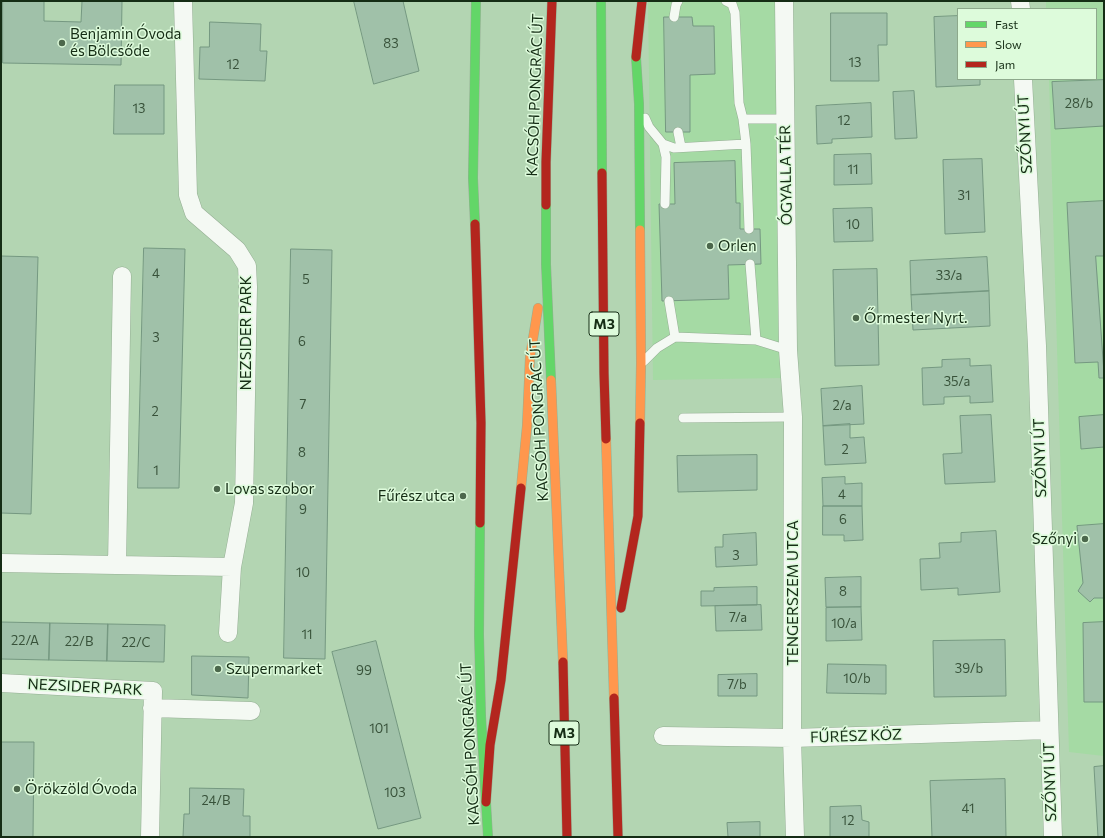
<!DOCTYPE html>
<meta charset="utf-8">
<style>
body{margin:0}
#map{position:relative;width:1105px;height:838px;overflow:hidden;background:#b3d5b2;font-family:Commissioner,sans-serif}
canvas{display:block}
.frame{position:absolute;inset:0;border:2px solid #152d15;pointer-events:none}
.legend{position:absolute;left:957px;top:8px;width:140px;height:72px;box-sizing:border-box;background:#ddfbdb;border:1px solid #8da98c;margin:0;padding:5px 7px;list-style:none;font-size:12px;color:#152d15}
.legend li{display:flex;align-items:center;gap:8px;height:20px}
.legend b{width:20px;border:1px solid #8da98c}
</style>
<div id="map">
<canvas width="1105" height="838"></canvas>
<div class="frame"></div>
<ul class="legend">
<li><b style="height:5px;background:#63d668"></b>Fast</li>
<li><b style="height:5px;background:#ff974d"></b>Slow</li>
<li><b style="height:5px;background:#b3261e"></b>Jam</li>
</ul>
</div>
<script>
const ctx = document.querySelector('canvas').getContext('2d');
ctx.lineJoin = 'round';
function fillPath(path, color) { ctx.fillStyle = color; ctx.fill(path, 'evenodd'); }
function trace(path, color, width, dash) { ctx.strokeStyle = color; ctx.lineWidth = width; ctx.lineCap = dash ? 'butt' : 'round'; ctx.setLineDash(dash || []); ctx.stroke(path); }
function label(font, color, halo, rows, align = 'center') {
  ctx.font = font + ' Commissioner,sans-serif'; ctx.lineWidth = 3; ctx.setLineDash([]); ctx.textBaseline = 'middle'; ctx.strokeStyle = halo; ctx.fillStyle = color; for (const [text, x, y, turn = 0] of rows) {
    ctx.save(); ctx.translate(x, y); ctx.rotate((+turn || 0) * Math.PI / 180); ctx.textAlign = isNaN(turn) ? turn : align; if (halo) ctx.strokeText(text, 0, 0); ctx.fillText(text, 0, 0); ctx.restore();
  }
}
const built = new Path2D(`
 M648 1H777L782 378 653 380Z
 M1046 1H1104V756L1069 752 1049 79H1096V9H1046Z`);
const building = new Path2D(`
 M3 1H44V21L81 22 82 1H122L121 65 3 63Z
 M354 1H403L419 71 374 84Z
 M831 13H887V45H878L879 81H831Z
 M958 16V79H980V85L936 87 934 17Z
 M664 17H692L693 26H714L715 74 690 75V132H666Z
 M210 22 261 24 260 51H267L265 81 199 79 200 47H209Z
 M1104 80V126L1055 129 1052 82Z
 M115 85H164V134H114Z
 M914 91 917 138 895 139 893 92Z
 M871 103 872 137 832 139V143L817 144 816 106Z
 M871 154 872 184 834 185V155Z
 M982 159 985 232 945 234 943 160Z
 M735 161 736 203H740V229H760L761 264 728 265 729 299 662 301 659 204H675L674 163Z
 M1104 201V378H1099L1098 362 1075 363 1067 203Z
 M872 208 873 241 834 242 833 209Z
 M144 248 185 249 179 488H138Z
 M291 249 332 250 325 659 284 658Z
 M1 256 38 257 31 514 1 513Z
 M1096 256H1104V373Z
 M987 257 989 291 911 295 910 261Z
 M877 269 879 365 835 366 833 270Z
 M989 291 990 326 913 330 911 295Z
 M970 359V366L991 365 993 402 970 403V396L944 397V404L923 405 922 368 942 367V360Z
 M862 386 864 424 823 426 821 389Z
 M991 415 995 482 945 484 943 454 962 453 960 416Z
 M1104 415V447L1081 449 1079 417Z
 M850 424V438L864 437 866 463 825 465 823 426Z
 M757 455V490L678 492 677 456Z
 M845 477V484L862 483V506H823L822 478Z
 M823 506H862L863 540 844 541V535H823Z
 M1104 524V598H1094L1090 602 1078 591 1083 583 1077 526Z
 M996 531 1000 592 958 595V588L921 590 920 559 940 558 939 543 961 542V533Z
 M756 533 757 565 716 567 715 547H723V535Z
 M861 577V607H826L825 578Z
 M757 587V605L701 606V591H714V588Z
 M761 605 762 630 716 631 715 606Z
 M861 607 862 640 826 641V608Z
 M1 622 50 623 49 660 1 659Z
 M1104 622V702H1084L1083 623Z
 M50 623 108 624 107 661 49 660Z
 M108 624 165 625 164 662 107 661Z
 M1005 640 1006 696 934 697 933 641Z
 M376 641 421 818 378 829 332 652Z
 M192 656 249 657 248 698 192 695Z
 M828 664 886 665V694L827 693Z
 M757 674V696H718V675Z
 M1 742H34L33 837H1Z
 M1104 766V837H1098L1094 767Z
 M1005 779 1006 837H932L930 781Z
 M190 788 244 789 243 816H250V837H183L184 814H189Z
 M861 806 862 820 869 822V837H830V807Z
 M760 822V837H728L727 823Z`);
const lane = new Path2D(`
 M726 1 732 4 735 13 739 103 743 119 746 144 749 229
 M674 17 676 5 678 1
 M645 118 649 127 663 144 666 157 665 204
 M743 119H785
 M678 132 681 147
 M663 144 674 148 746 144
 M750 264 756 340
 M669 301 675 337
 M644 361 657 348 675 337 756 340 788 350
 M683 418 793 417`);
const street = new Path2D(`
 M183 1 188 195 194 213 237 250 247 266 248 287 244 503 232 567 228 633
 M784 1 788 350 793 417 792 738 795 837
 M1020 1 1021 9
 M1023 79 1037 346 1053 837
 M1 563 232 567
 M117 565 122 276
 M1 683 153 691 150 837
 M152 708 251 711
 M663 736 792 738 1049 730`);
const fast = new Path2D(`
 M601 1 602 173
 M636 57 639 104 640 230
 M546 205V264L551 380
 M475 224 473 178 476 1
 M480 523 479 634 481 716 488 837`);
const slow = new Path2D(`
 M551 380 563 662
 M640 423 641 363 640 230
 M606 439 614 698
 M521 488 527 426 530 357 538 308`);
const jam = new Path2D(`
 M636 57 642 1
 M602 173 604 373 606 439
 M546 205V162L552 1
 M475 224 481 423 480 523
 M621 608 638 516 640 423
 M563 662 567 837
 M614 698 618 837
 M486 802 490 745 501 680 521 488`);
const markers = [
 [62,43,4,"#4c684c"],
 [710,246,4,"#4c684c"],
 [856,318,4,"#4c684c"],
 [217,489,4,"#4c684c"],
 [463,496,4,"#4c684c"],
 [1085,539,4,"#4c684c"],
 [218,669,4,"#4c684c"],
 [17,789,4,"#4c684c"]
];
const numberNames = [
 ["83",391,44],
 ["13",855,63],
 ["12",233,65],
 ["28/b",1079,104],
 ["13",139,109],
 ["12",844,121],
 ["11",853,170],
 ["31",964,196],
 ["10",853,225],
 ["4",156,274],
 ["33/a",949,276],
 ["5",306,280],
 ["3",156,338],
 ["6",302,342],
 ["35/a",957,382],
 ["7",303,405],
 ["2/a",842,406],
 ["2",155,412],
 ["2",845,450],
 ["8",302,453],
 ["1",156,471],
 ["4",842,495],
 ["9",303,510],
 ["6",843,520],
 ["3",736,556],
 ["10",303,573],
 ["8",843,592],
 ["7/a",738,618],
 ["10/a",844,624],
 ["11",307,635],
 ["22/A",25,641],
 ["22/B",79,642],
 ["22/C",136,643],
 ["39/b",969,669],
 ["99",364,671],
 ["10/b",857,679],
 ["7/b",737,685],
 ["101",379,729],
 ["103",395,793],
 ["24/B",216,801],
 ["41",968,809],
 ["12",848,821]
];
const shields = [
 [604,324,30],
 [564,733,30]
];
const shieldNames = [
 ["M3",604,324],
 ["M3",564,733]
];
const poiNames = [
 ["Benjamin Óvoda",70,34],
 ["és Bölcsőde",70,51],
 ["Orlen",718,246],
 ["Őrmester Nyrt.",864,318],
 ["Lovas szobor",225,489],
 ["Fűrész utca",455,496,"right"],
 ["Szőnyi",1077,539,"right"],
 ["Szupermarket",226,669],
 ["Örökzöld Óvoda",25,789]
];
const streetNames = [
 ["KACSÓH PONGRÁC ÚT",535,95,-88],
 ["SZŐNYI ÚT",1025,134,-93],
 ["ÓGYALLA TÉR",786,175,-91],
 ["NEZSIDER PARK",246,333,-90],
 ["KACSÓH PONGRÁC ÚT",539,420,-93],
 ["SZŐNYI ÚT",1040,458,-92],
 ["TENGERSZEM UTCA",793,593,-90],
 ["NEZSIDER PARK",85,687,3],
 ["FŰRÉSZ KÖZ",856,736,-2],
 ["KACSÓH PONGRÁC ÚT",470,744,-93],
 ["SZŐNYI ÚT",1050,782,-92]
];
fillPath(built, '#a5daa4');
fillPath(building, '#a0c1a9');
trace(building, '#759881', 1);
trace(lane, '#94ae93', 10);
trace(street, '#94ae93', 19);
trace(fast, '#94ae93', 10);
trace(slow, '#94ae93', 10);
trace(jam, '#94ae93', 10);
trace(lane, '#f4f9f3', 9);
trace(street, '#f4f9f3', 18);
trace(fast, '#63d668', 9);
trace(slow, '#ff974d', 9);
trace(jam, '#b3261e', 9);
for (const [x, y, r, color] of markers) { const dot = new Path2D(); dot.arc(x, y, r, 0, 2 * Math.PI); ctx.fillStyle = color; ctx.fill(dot); trace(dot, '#ddfbdb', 1.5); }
label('13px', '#38523a', null, numberNames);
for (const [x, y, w] of shields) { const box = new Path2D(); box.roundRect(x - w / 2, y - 12, w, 24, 3); ctx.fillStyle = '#ddfbdb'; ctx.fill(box); trace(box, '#152d15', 1); }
label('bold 14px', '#152d15', null, shieldNames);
label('15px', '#152d15', '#ddfbdb', poiNames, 'left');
label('15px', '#152d15', '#ddfbdb', streetNames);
</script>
